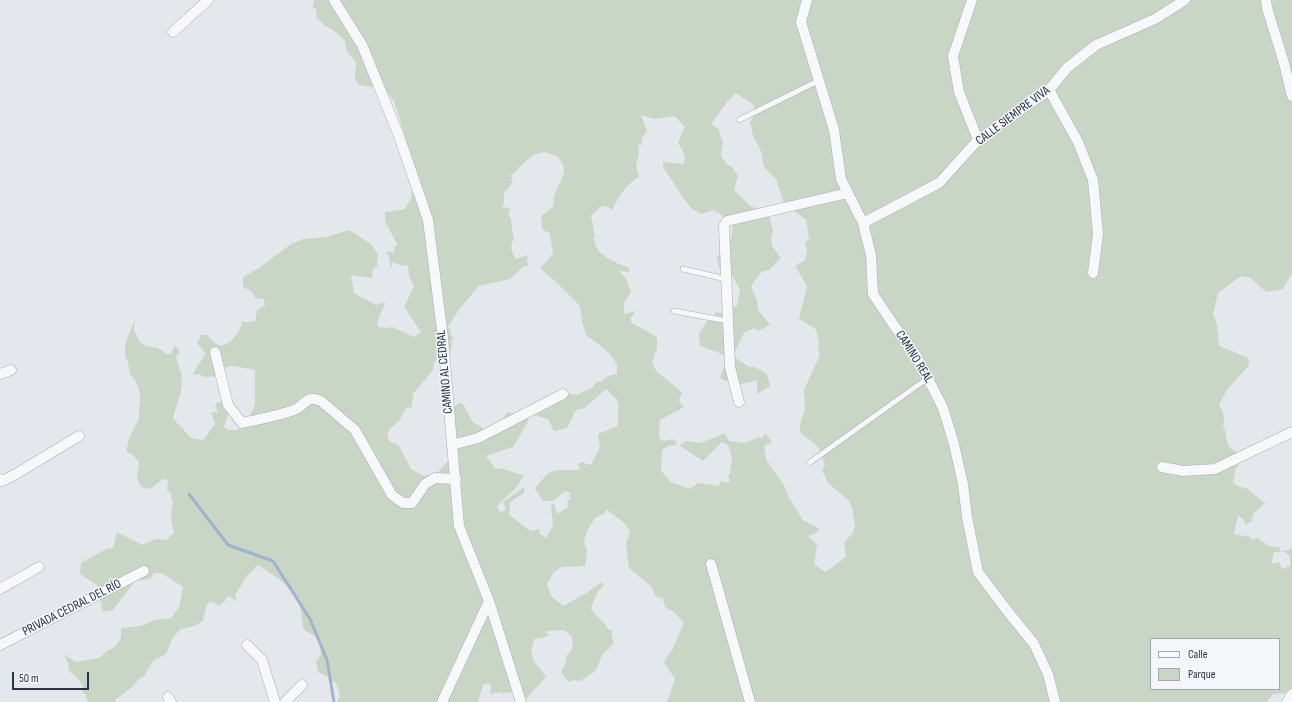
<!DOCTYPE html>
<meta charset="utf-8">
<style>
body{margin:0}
#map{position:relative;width:1292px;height:702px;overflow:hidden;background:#e4e7ec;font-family:"Sofia Sans Condensed",sans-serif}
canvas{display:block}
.legend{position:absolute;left:1150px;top:638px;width:130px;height:52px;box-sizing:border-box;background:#f4f6f9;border:1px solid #a4a8b1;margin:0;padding:5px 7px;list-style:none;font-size:12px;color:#2b3445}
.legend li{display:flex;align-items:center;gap:8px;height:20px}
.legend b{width:20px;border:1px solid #a4a8b1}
.scale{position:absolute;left:12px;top:672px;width:77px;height:18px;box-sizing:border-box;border:2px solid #2b3445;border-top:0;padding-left:5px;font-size:12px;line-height:14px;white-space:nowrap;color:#2b3445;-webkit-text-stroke:3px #f4f6f9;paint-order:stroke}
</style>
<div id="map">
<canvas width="1292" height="702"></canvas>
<ul class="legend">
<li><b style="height:5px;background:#f7f8fa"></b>Calle</li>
<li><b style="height:11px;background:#c9d6c5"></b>Parque</li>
</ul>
<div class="scale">50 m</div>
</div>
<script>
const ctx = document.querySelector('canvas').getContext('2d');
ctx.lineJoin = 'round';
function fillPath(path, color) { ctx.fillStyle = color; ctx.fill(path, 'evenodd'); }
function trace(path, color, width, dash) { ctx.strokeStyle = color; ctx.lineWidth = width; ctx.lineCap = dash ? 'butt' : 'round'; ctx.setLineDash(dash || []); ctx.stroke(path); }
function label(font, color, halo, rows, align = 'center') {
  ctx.font = font + ' "Sofia Sans Condensed",sans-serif'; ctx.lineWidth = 3; ctx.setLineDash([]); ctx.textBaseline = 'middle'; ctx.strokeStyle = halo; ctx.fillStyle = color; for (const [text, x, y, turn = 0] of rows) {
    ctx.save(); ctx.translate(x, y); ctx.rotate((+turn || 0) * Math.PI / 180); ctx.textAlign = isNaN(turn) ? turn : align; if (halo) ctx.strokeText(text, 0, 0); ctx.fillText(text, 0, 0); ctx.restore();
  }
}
const green = new Path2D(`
 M314 0H1292V273L1283 289 1267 292 1260 287 1251 278 1241 276 1218 293 1213 314 1217 324 1219 346 1248 358 1249 365 1227 390 1219 405C1224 413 1225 418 1223 428L1226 432V437L1229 447 1242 455 1238 461 1239 464 1236 468 1233 483 1241 487 1246 488 1265 503 1253 514 1252 521 1246 525 1243 519 1238 516 1234 534 1251 537V540L1258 538 1268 546 1279 547 1281 552H1274L1271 564 1280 562 1281 569 1290 566V556L1283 551 1289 550 1292 547V691L1289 693 1273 694 1267 702H667L675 679 664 662 673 648 684 623 674 612 665 607 663 598 656 597 651 586 629 568 626 544 630 531 623 522 606 509 605 513 595 518 587 531 584 542 587 550 585 566 561 567 554 572 547 584 551 596 563 606 588 592 601 582 604 585 597 593 591 608C596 617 604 621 608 629L612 631V637L614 643 602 655 596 670 580 681 573 680 568 682 561 672 566 662V657L573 648 572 637 564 630 549 631 546 632 549 636 534 639 531 652 534 661 546 677 527 698C520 693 511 691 503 694L501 692 490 694 491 686 490 683 483 685 478 702H337C342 694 339 689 334 681L331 682 330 678 318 672 316 662 321 654 319 639 303 629C302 622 302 614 300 607 295 588 274 575 258 565L247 576 235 595 237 601 229 596 219 606 210 601 206 607 203 621 194 626 181 629 173 637 166 654 153 661 144 676 139 679 131 688 115 700 116 702H88L85 694 82 692 83 685 72 673 68 670 69 665 64 655 76 662 99 658 107 651 116 646 121 638V628L141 626 154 620 171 618 179 607 183 587 162 573H154L150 579 135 581 113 610 103 612 97 585 80 574 81 563 106 549 113 548 117 532C125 537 134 540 142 545L156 539 166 540 174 533C171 521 170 513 173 502L171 498 172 495 167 490 168 480 163 479 150 489 141 487 137 478 139 462 132 454 126 452 129 439 139 418 140 393 135 380 130 374 128 362 125 357V344L135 320 134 331 140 342 146 346 158 348 167 354H171L175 345 180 352 176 357 182 376 181 391 173 418C179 426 185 430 191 438L203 440 215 424 211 412 218 413 215 404 224 400 229 412 224 427 228 430H237L240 428 239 424 248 421 255 405V370L234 366 225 367 220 376 205 377 199 374 193 375 195 370 206 354 197 343 201 335H207C209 337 213 342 216 344 228 350 241 331 242 322H247L255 321 257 310 265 306 264 299 255 298 252 292 243 287V277L259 268 291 244 303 239 326 237 349 230 371 244 378 254 377 267 373 268 372 278 351 275 354 293C361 298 369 300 376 305L385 302C383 310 379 316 377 324L379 327 389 328 392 327 414 337 421 332 404 307 414 286 409 276 408 265 402 266 393 262 391 268C389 262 390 257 386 251L394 253V248L397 244 385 221V212L405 209 411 199 413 180 405 138 398 113 394 101 385 89 359 85 355 79 356 62 347 52 345 41 332 29 325 26 316 17 317 10 313 7ZM736 93 754 105 753 118 750 122 753 136 761 151 764 167 776 179 786 210 794 211 806 220 809 238 805 244 807 250 805 260 795 266 807 286 799 319 816 329 819 343 818 350 820 355 804 390 805 409 800 425V432L819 448 825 465 822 469 828 483 849 501 852 507 855 525 853 533 844 542 846 557C839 561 833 568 825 572L814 564 817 545 808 536 814 534 820 529 803 520 789 498 784 485 766 460 764 446 772 442 765 433 762 439 759 437 745 443 729 441 725 433 701 443 685 441 683 444 679 445 703 461 722 442 728 445 732 458 730 473 728 475 730 481 727 483 720 481 719 486 698 483 690 489 671 482 661 471 662 450 668 446 677 445 674 439 662 441 659 437 660 420 684 407 679 401 682 392 656 371 652 362 657 349V337L632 323 630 319 636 311 624 314V303L631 292 626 279 619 271 629 272V268C619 264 601 257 597 248 595 244 595 242 593 239L595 237 591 216 601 206 608 207 612 210C619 196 626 184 639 177L636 166 639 153 638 145 642 144V138L647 131 641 115 655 119 675 116 685 127 678 142 685 156 684 164 663 162V167L684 199 692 209 701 214 713 210 722 215 733 227 729 247 717 257 719 268 729 269 740 290 737 306 729 309 723 314 716 312 713 318 708 321 699 333 700 346 722 354 726 361 720 378C735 386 741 385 757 380V394L770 386 767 374 755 367H749L733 356 744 333 754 328 758 331 770 325 758 310 757 300 751 286 761 272 769 270 781 258 772 246 771 239 773 230 768 212 750 206 734 190 738 176 732 167 727 164 721 156 723 141 720 135 719 129 711 124 727 102ZM545 152 558 157C560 161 564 165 564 169 564 182 550 194 554 206 549 209 546 213 541 216L542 229 550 234 553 254 540 268 554 280 580 306 582 322 586 335 607 351 617 364V374L608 376 602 381 596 382 593 387 577 395 561 393 531 414 548 419 554 431 567 428 576 410 585 408 606 389 618 401V426L598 434 600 447 591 465 581 462 577 465 581 469 577 470C570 470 561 469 554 471 548 472 538 484 535 489L543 501H553L565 491 571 493 568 496 571 498 567 502 568 507 557 514 554 503 551 506 553 526 546 538 540 534 539 529 531 531 509 515 510 503 516 498 524 493V487L503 502 506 510 500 512 497 506 506 497 515 489 524 476 504 469 495 468 486 456 513 447 528 422 527 416 507 412 499 426 486 430 473 422 462 403 457 404 456 406H451L452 457 438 472 424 476 411 469 399 446 389 441 387 434 391 428 399 421 406 408 412 407 413 394 433 370 434 363 441 351 449 356 452 345 451 340H454L451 335 450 329 448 327 460 308 479 286 510 279 524 266H528L527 262 528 255 516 259C512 252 509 246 514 239L511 223 512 221 508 213 511 209 509 208 501 207 504 203V192L509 188 513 180 511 176C522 166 530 153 545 152ZM1151 639H1279V689H1151Z`);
const stream = new Path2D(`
 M189 494 228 545 273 561 310 619 327 660 334 702`);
const service = new Path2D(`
 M739 120 820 80
 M683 269 726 279
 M674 311 728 321
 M809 463 928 378`);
const minor = new Path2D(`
 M334 0 362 45 399 136 428 220 443 338 459 526 489 601 521 702
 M807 0 801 22 834 130 841 179 863 223 871 255 873 294 893 324 917 357 943 408 954 444 963 484 967 517 978 572 1005 608 1034 644 1048 674 1055 702
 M972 0 953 56 959 92 978 140
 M1266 0 1267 8 1284 63 1292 96
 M173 32 208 0
 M1049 90 1078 142 1093 180 1098 234 1093 273
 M863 223 939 183 978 140 1011 116 1049 90 1067 68 1096 45 1155 19 1185 0
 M215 352 228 405 242 423C259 419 278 416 294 410 306 406 305 394 321 401L355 430 392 495 403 503H412L425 484 435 478 456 479
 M0 374 11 370
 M739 402 730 367 724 226 727 221 848 193
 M452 445 478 438 563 394
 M1162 467 1183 471 1215 469 1292 432
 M0 479 2 481 16 474 79 436
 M711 564 750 702
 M0 589 39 567
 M0 645 144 571
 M247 645 262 660 275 702
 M168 697 171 702
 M285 702 302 685
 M442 702 489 601
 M1287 702 1292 694`);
const streetNames = [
 ["CALLE SIEMPRE VIVA",1013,116,-37],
 ["CAMINO REAL",914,357,58],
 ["CAMINO AL CEDRAL",445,372,-95],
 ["PRIVADA CEDRAL DEL RÍO",72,608,-27]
];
fillPath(green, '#c9d6c5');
trace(stream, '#9fb4cc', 3);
trace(service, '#a9aeb7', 6);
trace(minor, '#a9aeb7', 11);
trace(service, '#f7f8fa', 5);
trace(minor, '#f7f8fa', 10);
label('13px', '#2b3445', '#f4f6f9', streetNames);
</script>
